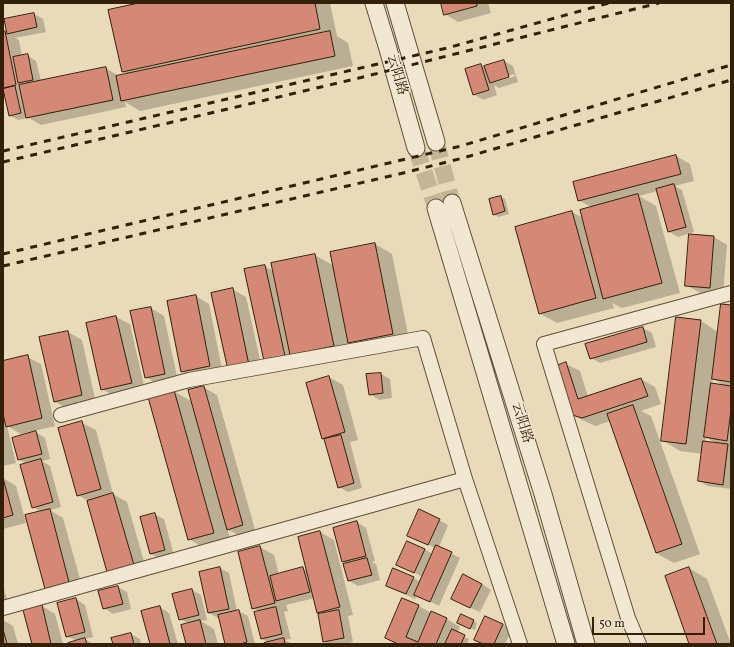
<!DOCTYPE html>
<meta charset="utf-8">
<style>
body{margin:0}
#map{position:relative;width:734px;height:647px;overflow:hidden;background:#e9daba;font-family:Vollkorn,serif}
canvas{display:block}
.frame{position:absolute;inset:0;border:4px solid #33200a;pointer-events:none}
.scale{position:absolute;left:592px;top:617px;width:113px;height:18px;box-sizing:border-box;border:2px solid #33200a;border-top:0;padding-left:5px;font-size:12px;line-height:14px;white-space:nowrap;color:#33200a;-webkit-text-stroke:3px #f1e7d2;paint-order:stroke}
</style>
<div id="map">
<canvas width="734" height="647"></canvas>
<div class="frame"></div>
<div class="scale">50 m</div>
</div>
<script>
const ctx = document.querySelector('canvas').getContext('2d');
ctx.lineJoin = 'round';
function fillPath(path, color) { ctx.fillStyle = color; ctx.fill(path, 'evenodd'); }
function trace(path, color, width, dash) { ctx.strokeStyle = color; ctx.lineWidth = width; ctx.lineCap = dash ? 'butt' : 'round'; ctx.setLineDash(dash || []); ctx.stroke(path); }
function label(font, color, halo, rows, align = 'center') {
  ctx.font = font + ' Vollkorn,"Noto Serif SC",serif'; ctx.lineWidth = 3; ctx.setLineDash([]); ctx.textBaseline = 'middle'; ctx.strokeStyle = halo; ctx.fillStyle = color; for (const [text, x, y, turn = 0] of rows) {
    ctx.save(); ctx.translate(x, y); ctx.rotate((+turn || 0) * Math.PI / 180); ctx.textAlign = isNaN(turn) ? turn : align; if (halo) ctx.strokeText(text, 0, 0); ctx.fillText(text, 0, 0); ctx.restore();
  }
}
const shadow = new Path2D(`
 M144 3H330L337 36 348 43 353 66 140 111 125 102 126 107 41 125 29 118 18 120 9 115 5 94 3 92V33L5 32 8 34 5 20 34 14 43 19 46 32 15 38 19 40 22 57 27 55 36 61 41 81 105 68 119 76 128 75 123 72Z
 M442 3H488L491 13 458 22 445 14Z
 M504 61 513 66 518 82 499 88 494 85 497 95 483 100 474 94 481 65 486 68ZM514 74 515 76 496 82V80Z
 M676 156 690 164 694 181 675 186 682 190 694 232 678 237 668 231 657 191 639 196 656 206 680 293 622 308 612 303 614 308 557 323 539 313 572 212 583 218 592 208 579 200Z
 M501 197 505 199 509 214 498 217 494 214Z
 M714 237 727 245 723 295 700 293 686 285Z
 M375 244 392 254 410 344 367 353 349 342 352 356 278 368 264 266 274 271 272 264 315 255 334 266Z
 M232 289 246 297 263 373 242 378 229 370Z
 M196 296 209 304 223 374 196 379 182 371Z
 M731 306V447L729 446 731 447V489L708 486 699 481 703 454 680 451 662 440 701 321 718 332ZM713 379 725 386 712 384ZM706 437 717 444 705 443Z
 M151 308 164 316 178 381 159 385 146 377Z
 M116 317 130 324 145 390 116 397 102 389 87 323Z
 M643 328 652 333 656 347 600 363 591 358Z
 M68 332 82 340 96 403 68 409 54 401Z
 M27 357 41 364 55 426 21 434 7 426 16 463 3 466V362Z
 M566 364 580 371 588 397 641 379 655 387 661 404 641 411 651 416 700 554 674 563 656 553 610 421 596 426 584 421 570 413Z
 M381 374 390 379 392 398 379 400 370 394 367 375Z
 M329 377 343 385 358 440 350 442 362 488 348 492 339 487 326 440 322 438Z
 M203 387 217 395 256 533 242 537 227 529 232 543 207 550 189 539 173 391 193 402Z
 M82 423 96 430 113 494 127 502 147 572 122 580 88 501 78 495Z
 M36 432 45 438 50 459 42 461 50 466 61 507 50 510 63 518 83 590 60 596 46 588 41 512 33 507 27 464 18 459Z
 M3 478 16 486 26 523 3 529Z
 M154 514 164 519 174 555 160 559 151 554 141 518Z
 M439 520 448 525 439 547 460 558 439 606 417 595 415 599 396 590 387 585 413 578 421 582 423 577 398 565 424 549 433 554 435 549 433 548V547L416 539V540L408 536Z
 M357 522 366 528 375 561 372 562 376 564 380 580 358 586 349 581 347 564 343 562Z
 M320 532 334 540 353 615 348 616 353 642 345 644H329L324 641 322 615 318 612 315 598 286 605 288 611 284 612 291 639 285 640 292 644H265L269 643 261 638 259 611 253 608 260 547 274 555 279 575 303 569 308 571Z
 M220 568 229 573 237 611H239L248 616 255 644H226L220 617 218 618 209 613Z
 M689 568 707 579 731 644H690Z
 M482 584 491 590 480 612 461 604Z
 M3 586 10 610 3 612Z
 M118 587 127 592 131 609 113 614 104 608Z
 M192 590 201 595 207 620 201 621 214 629 218 644H187L189 624 180 619Z
 M76 599 85 605 93 637 85 639 93 644H69L77 641 67 636Z
 M403 599 419 606 431 613 447 619 460 627 457 633 469 639 467 644H397L386 638Z
 M42 606 55 614 63 644H33Z
 M160 607 169 613 178 644H151Z
 M3 620 13 626 18 644H3Z
 M473 621 477 623 475 630 461 624Z
 M503 624 512 630 505 644H483L476 640Z
 M131 634 140 639 141 644H114Z`);
const building = new Path2D(`
 M139 3H315L320 29 122 72 108 10Z
 M441 3H477V6L444 15Z
 M34 13 37 27 7 34 4 19Z
 M5 31 16 85 3 88V32Z
 M330 31 335 56 121 101 116 76Z
 M28 54 33 80 18 83 13 57Z
 M504 60 509 77 490 83 484 66Z
 M481 64 489 90 473 95 465 69Z
 M106 67 113 100 26 118 19 85Z
 M15 86 21 113 9 116 3 89Z
 M676 155 681 174 578 201 573 182Z
 M674 184 686 227 668 232 656 189Z
 M638 194 662 283 603 299 580 210Z
 M501 196 505 211 493 215 489 199Z
 M572 211 596 298 539 314 515 227Z
 M689 234 714 236 710 288 685 286Z
 M375 243 393 334 348 343 330 252Z
 M315 254 334 346 290 355 271 263Z
 M265 265 285 356 264 361 244 269Z
 M233 288 249 365 228 370 211 293Z
 M196 295 210 366 181 372 167 301Z
 M721 304 731 305V382L712 379Z
 M151 307 165 374 145 378 130 311Z
 M116 316 132 383 101 390 86 323Z
 M676 317 701 320 686 444 661 441Z
 M643 327 647 342 590 359 585 344Z
 M68 331 82 395 54 402 39 337Z
 M28 355 42 418 6 427 3 414V361Z
 M566 362 578 399 641 378 648 396 582 418 569 414 554 367Z
 M381 373 383 393 369 395 366 374Z
 M329 376 345 432 322 439 306 383Z
 M711 383 731 386V410L727 441 704 437Z
 M204 386 243 525 227 530 188 390Z
 M174 390 214 533 188 540 148 397Z
 M633 405 682 544 656 553 607 414Z
 M82 421 101 489 77 496 58 428Z
 M36 431 42 454 18 460 12 438Z
 M341 435 354 483 338 488 324 439Z
 M703 441 728 444 723 485 698 481Z
 M41 459 53 502 32 508 20 465Z
 M3 478 13 515 3 518Z
 M113 493 134 565 107 572 87 501Z
 M50 509 69 582 45 589 25 515Z
 M419 509 440 519 428 545 407 536Z
 M155 513 165 550 150 554 140 517Z
 M357 521 366 556 342 562 333 528Z
 M320 531 340 607 317 613 298 537Z
 M407 541 425 549 414 573 396 565Z
 M436 545 452 552 430 602 414 595Z
 M260 546 275 603 252 609 238 552Z
 M367 558 372 575 348 581 343 564Z
 M220 567 229 609 208 613 199 572Z
 M303 567 310 592 276 601 270 576Z
 M689 567 717 644H689L665 576Z
 M393 568 414 577 406 594 386 586Z
 M463 574 482 584 470 608 451 599Z
 M118 586 123 604 103 609 98 591Z
 M192 589 199 615 179 620 172 594Z
 M76 598 85 632 66 637 57 603Z
 M402 598 419 605 406 637 418 642 431 611 447 618 436 644H398L385 638Z
 M42 605 51 644H32L23 610Z
 M160 606 170 644H150L141 611Z
 M276 607 282 634 261 639 254 612Z
 M239 610 247 642 241 644H225L218 615Z
 M339 610 344 638 323 642 318 614Z
 M461 614 474 620 470 629 457 623Z
 M485 616 503 624 494 644H483L474 640Z
 M200 620 206 644H186L181 625Z
 M3 629 7 644H3Z
 M452 629 465 635 461 644H445Z
 M131 633 134 644H113L111 638Z
 M85 638 87 644H68V643Z
 M284 638 285 644H264V643Z`);
const tertiaryTunnel = new Path2D(`
 M436 142 452 203
 M416 148 436 208`);
const minor = new Path2D(`
 M61 415 189 380 423 338 465 479 520 644
 M3 608 465 479
 M639 644 628 618 544 344 731 293`);
const tertiary = new Path2D(`
 M374 3 388 49 416 148
 M395 3 436 142
 M452 203 543 494 586 644
 M436 208 566 644`);
const rail = new Path2D(`
 M3 151 447 48 609 3
 M3 162 359 78 659 3
 M3 254 461 146 731 65
 M3 266 399 174 463 158 731 80`);
const streetNames = [
 ["云阳路",396,75,74],
 ["云阳路",521,423,73]
];
fillPath(shadow, '#0003');
fillPath(building, '#d68877');
trace(building, '#33200a', 1);
trace(tertiaryTunnel, '#c5b597', 17, [17, 8]);
trace(minor, '#604e36', 16);
trace(tertiary, '#604e36', 19);
trace(minor, '#f1e7d2', 14);
trace(tertiary, '#f1e7d2', 17);
trace(rail, '#33200a', 3, [7, 7]);
label('14px', '#33200a', '#f1e7d2', streetNames);
</script>
